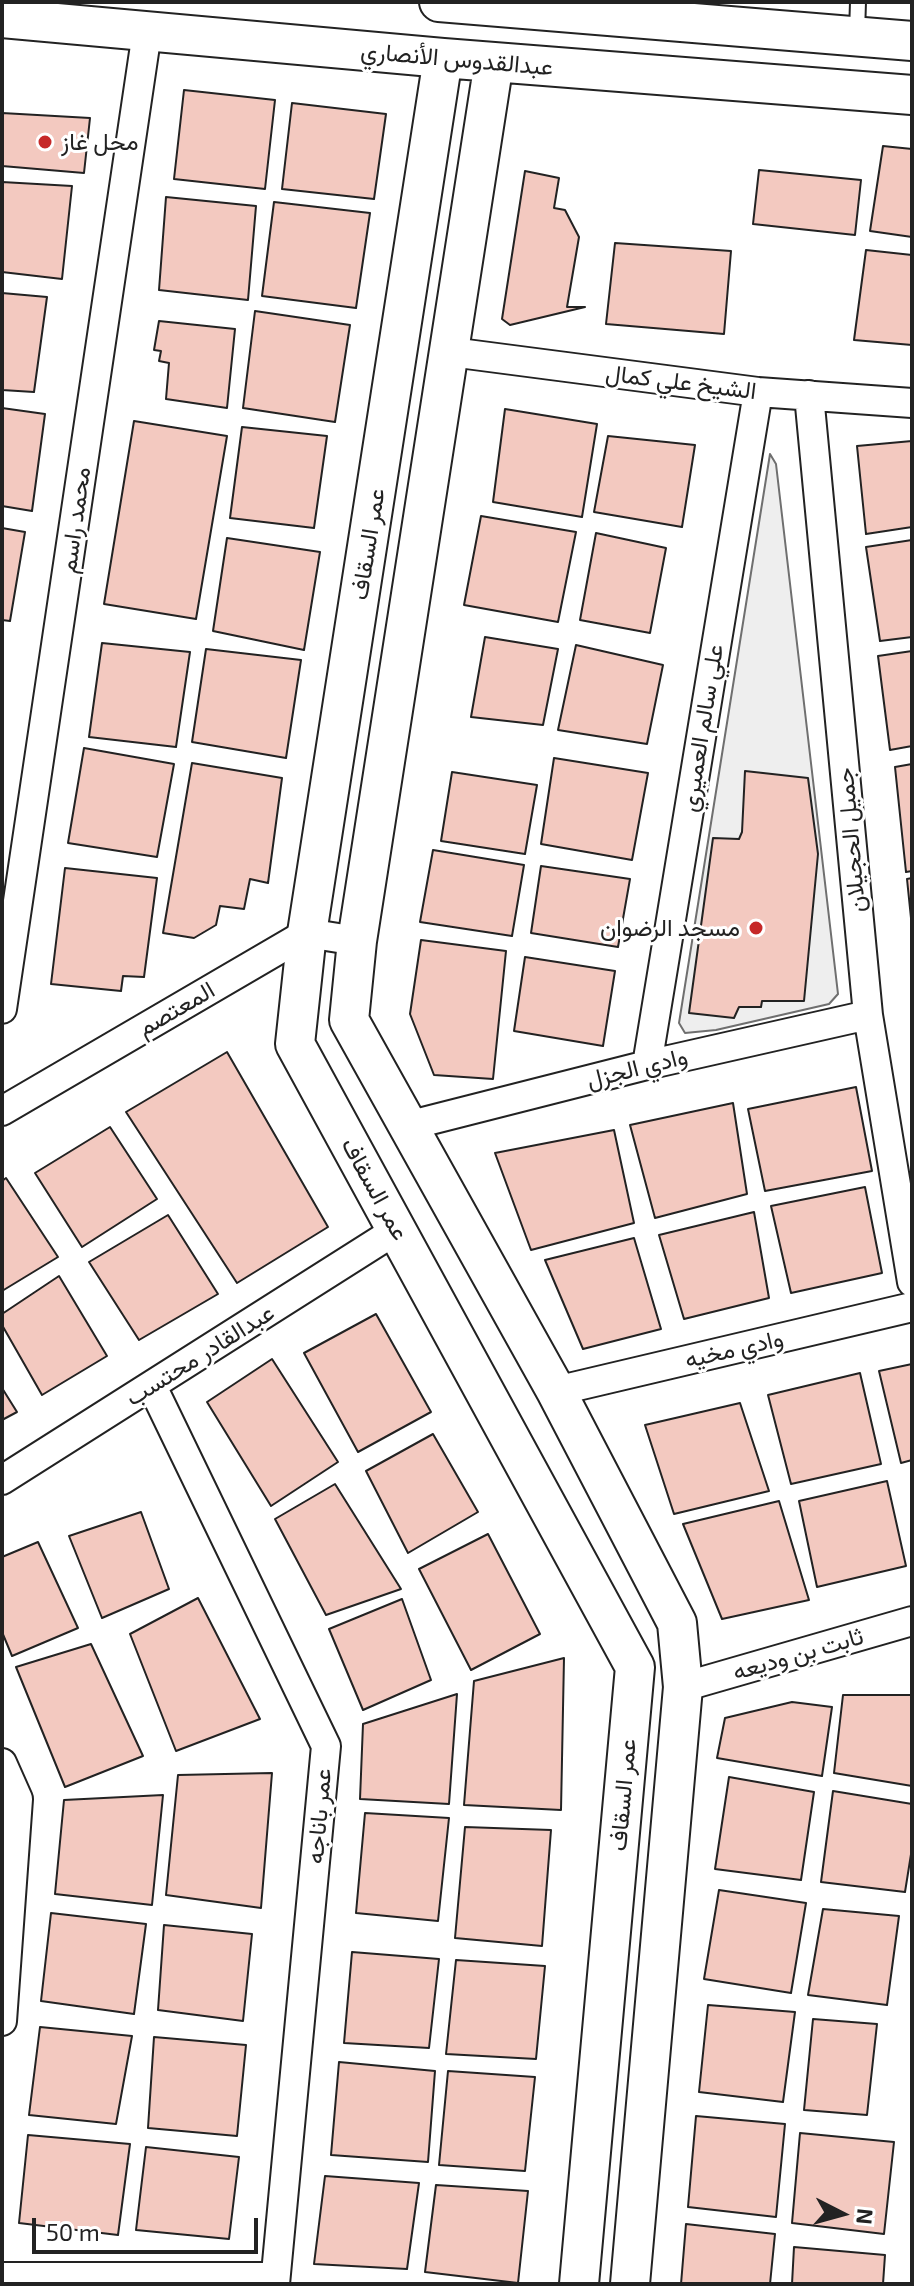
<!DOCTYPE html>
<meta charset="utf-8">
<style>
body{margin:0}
#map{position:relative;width:914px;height:2286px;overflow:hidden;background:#fff;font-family:"Exo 2",sans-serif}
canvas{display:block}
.frame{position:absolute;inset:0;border:4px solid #222;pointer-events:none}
.north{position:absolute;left:802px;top:2174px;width:80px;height:80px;-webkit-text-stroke:6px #fff;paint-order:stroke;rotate:96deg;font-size:22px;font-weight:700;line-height:32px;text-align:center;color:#222}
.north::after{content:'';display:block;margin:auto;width:28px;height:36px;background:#222;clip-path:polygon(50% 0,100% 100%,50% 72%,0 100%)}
.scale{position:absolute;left:32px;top:2218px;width:226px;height:36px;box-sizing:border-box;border:4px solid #222;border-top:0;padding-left:10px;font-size:24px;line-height:28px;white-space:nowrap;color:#222;-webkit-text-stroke:6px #fff;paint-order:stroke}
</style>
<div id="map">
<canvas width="914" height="2286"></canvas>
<div class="frame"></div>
<div class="north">N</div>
<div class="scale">50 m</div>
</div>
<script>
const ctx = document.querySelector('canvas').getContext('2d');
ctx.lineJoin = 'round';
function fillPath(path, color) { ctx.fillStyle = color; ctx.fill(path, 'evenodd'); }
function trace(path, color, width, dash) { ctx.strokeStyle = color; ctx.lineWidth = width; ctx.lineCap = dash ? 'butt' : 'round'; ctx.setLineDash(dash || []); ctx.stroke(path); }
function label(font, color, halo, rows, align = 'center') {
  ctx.font = font + ' "Exo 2",Vazirmatn,sans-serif'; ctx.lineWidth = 6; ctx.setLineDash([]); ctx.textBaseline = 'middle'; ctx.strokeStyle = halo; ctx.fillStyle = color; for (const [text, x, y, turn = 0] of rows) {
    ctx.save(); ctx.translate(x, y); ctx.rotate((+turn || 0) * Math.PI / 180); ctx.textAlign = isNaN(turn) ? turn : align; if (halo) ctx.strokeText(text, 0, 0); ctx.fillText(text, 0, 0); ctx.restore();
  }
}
const green = new Path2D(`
 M770 454 776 464 838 994 829 1004 716 1030 685 1033 679 1023Z`);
const building = new Path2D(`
 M184 90 275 100 265 189 174 179Z
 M292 103 386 114 374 199 282 189Z
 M2 113 90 118 84 173 2 166Z
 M883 146 912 149V237L870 231Z
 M759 170 861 180 855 235 753 224Z
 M525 171 559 178 554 208 565 210 579 237 567 307H585L510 325 502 319Z
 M2 182 72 186 62 279 2 272Z
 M166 197 256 206 248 300 159 290Z
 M274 202 370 213 356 308 262 296Z
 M615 243 731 251 724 334 606 324Z
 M866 250 912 255V345L854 340Z
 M2 293 47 297 34 392 2 390Z
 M255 311 350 325 335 422 243 408Z
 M159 321 235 329 227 408 166 399 169 363 159 361 161 351 154 350Z
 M2 408 45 414 32 511 2 506Z
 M505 409 597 424 582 517 493 502Z
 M134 421 227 436 196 619 104 604Z
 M242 427 327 436 314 528 230 518Z
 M608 436 695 445 682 527 594 512Z
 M912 441V527L866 534 857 446Z
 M481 516 576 532 558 622 464 605Z
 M2 528 25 532 10 621 2 620Z
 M596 533 666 548 650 633 580 620Z
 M227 538 320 552 304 650 213 631Z
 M912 540V637L880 641 866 547Z
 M485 637 558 649 543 725 471 717Z
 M102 643 190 652 176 747 89 737Z
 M576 645 663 665 647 744 558 730Z
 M206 649 301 660 286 758 192 742Z
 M912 651V746L890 750 878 656Z
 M84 748 174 764 157 857 68 843Z
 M554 758 648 773 632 860 541 844Z
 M192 763 282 778 268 883 250 879 244 909 220 906 216 925 194 938 163 933Z
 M912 764V871L906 872 895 767Z
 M745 771 808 778 818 854 804 1001H762L761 1007H739L734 1018 689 1013 713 838 739 839 742 832Z
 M452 772 537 785 525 854 441 841Z
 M433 850 524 865 512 936 420 922Z
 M541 866 630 879 618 947 531 933Z
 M65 868 157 878 144 977 123 976 121 991 51 984Z
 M912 878V928L907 879Z
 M421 940 506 951 493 1079 434 1075 410 1014Z
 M525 957 615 971 603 1046 514 1031Z
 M227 1052 328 1227 237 1283 126 1112Z
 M856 1087 872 1171 765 1191 748 1109Z
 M733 1103 747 1194 655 1218 630 1125Z
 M110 1127 157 1199 82 1247 35 1173Z
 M614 1130 634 1223 531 1250 495 1153Z
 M6 1178 58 1257 2 1291V1181Z
 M865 1187 882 1273 791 1293 771 1206Z
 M754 1212 769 1298 684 1319 659 1235Z
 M168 1215 218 1294 139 1340 89 1262Z
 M634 1238 661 1329 583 1349 545 1260Z
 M59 1276 107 1356 42 1395 2 1325V1314Z
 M376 1314 431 1412 358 1452 304 1353Z
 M272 1359 338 1462 271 1506 207 1402Z
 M912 1364V1460L901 1463 879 1371Z
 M860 1373 881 1464 791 1484 768 1395Z
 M2 1388 17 1412 2 1420Z
 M740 1403 769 1491 674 1514 645 1425Z
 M433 1434 478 1512 408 1553 366 1471Z
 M887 1481 906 1566 817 1587 799 1501Z
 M335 1484 401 1589 326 1615 275 1519Z
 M779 1501 809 1600 722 1619 683 1524Z
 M141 1512 169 1589 102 1618 69 1536Z
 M488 1534 540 1634 471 1670 419 1569Z
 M38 1542 78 1628 12 1656 2 1632V1557Z
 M198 1598 260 1719 176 1751 130 1634Z
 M402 1599 431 1680 363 1710 329 1629Z
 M91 1644 143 1756 65 1787 16 1667Z
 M564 1658 561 1810 464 1805 474 1681Z
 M457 1694 449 1804 360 1799 363 1724Z
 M843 1695H912V1786L834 1773Z
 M792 1702 832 1707 822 1776 717 1758 725 1718Z
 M272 1773 261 1908 166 1895 178 1775Z
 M729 1777 814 1792 801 1880 715 1869Z
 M833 1791 912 1804V1848L905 1892 821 1882Z
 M163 1795 152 1905 55 1894 64 1800Z
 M365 1813 449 1818 438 1921 356 1913Z
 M465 1827 551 1830 542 1946 455 1938Z
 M719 1890 806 1903 791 1993 704 1979Z
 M823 1909 899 1916 887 2005 808 1995Z
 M51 1913 146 1924 134 2014 41 2001Z
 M164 1925 252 1934 243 2021 158 2010Z
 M352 1952 439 1959 429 2048 344 2043Z
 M456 1960 545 1966 536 2059 446 2054Z
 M708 2005 795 2012 783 2102 699 2092Z
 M813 2019 877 2024 867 2115 804 2110Z
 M40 2027 132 2036 116 2124 29 2115Z
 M154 2037 246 2045 237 2136 148 2128Z
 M339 2062 435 2071 428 2162 331 2155Z
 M448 2071 535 2077 525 2171 439 2165Z
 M696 2116 785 2124 776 2217 688 2207Z
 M800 2133 894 2142 884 2234 792 2223Z
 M28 2135 130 2144 118 2235 19 2223Z
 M146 2147 239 2157 229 2239 136 2230Z
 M325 2176 419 2183 407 2269 314 2264Z
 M436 2185 528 2191 518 2283 425 2272Z
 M686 2224 775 2234 770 2284H681Z
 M794 2247 885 2255 883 2284H792Z`);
const lane = new Path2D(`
 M857 33 858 2`);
const street = new Path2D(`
 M451 352 758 392 912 403
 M809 395 868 1015 912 1282
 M2 1009 147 32
 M647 1065 758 392
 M2 1111 307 933 357 941
 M407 1126 647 1065 868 1015
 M152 1386 326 1746 275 2284
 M556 1391 912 1307
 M2 1480 398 1229
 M683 1687 912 1621
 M2 1763 18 1799 2 2021
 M2 2277H275`);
const secondary = new Path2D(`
 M439 2 912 41
 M2 18 443 58 912 95
 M443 58 307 933 295 1044 635 1667 579 2284
 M494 62 357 941 349 1020 556 1391 677 1623 683 1687 630 2284`);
const markers = [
 [45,142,8,"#c62828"],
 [756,928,8,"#c62828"]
];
const streetNames = [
 ["عبدالقدوس الأنصاري",457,59,5],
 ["الشيخ علي كمال",681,382,7],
 ["محمد راسم",75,520,-82],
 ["عمر السقاف",368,544,-81],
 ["علي سالم العميري",702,728,-81],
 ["جميل الحجيلان",851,840,-95],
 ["المعتصم",176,1009,-30],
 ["وادي الجزل",637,1068,-14],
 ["عمر السقاف",375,1189,61],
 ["وادي مخيه",734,1349,-13],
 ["عبدالقادر محتسب",200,1355,-32],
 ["ثابت بن وديعه",798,1654,-16],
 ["عمر السقاف",623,1795,-85],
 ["عمر باناجه",319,1816,-85]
];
const poiNames = [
 ["محل غاز",61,142],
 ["مسجد الرضوان",740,928,"right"]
];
fillPath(green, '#eee');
trace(green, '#6f6f6f', 2);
fillPath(building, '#f3c9c0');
trace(building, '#222', 2);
trace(lane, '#222', 18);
trace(street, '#222', 32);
trace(secondary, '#222', 42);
trace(lane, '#fff', 14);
trace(street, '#fff', 28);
trace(secondary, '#fff', 38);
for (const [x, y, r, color] of markers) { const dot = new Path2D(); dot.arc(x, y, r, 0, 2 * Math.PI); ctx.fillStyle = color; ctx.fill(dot); trace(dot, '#fff', 3); }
label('24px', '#222', '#fff', streetNames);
label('24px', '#222', '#fff', poiNames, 'left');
</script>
